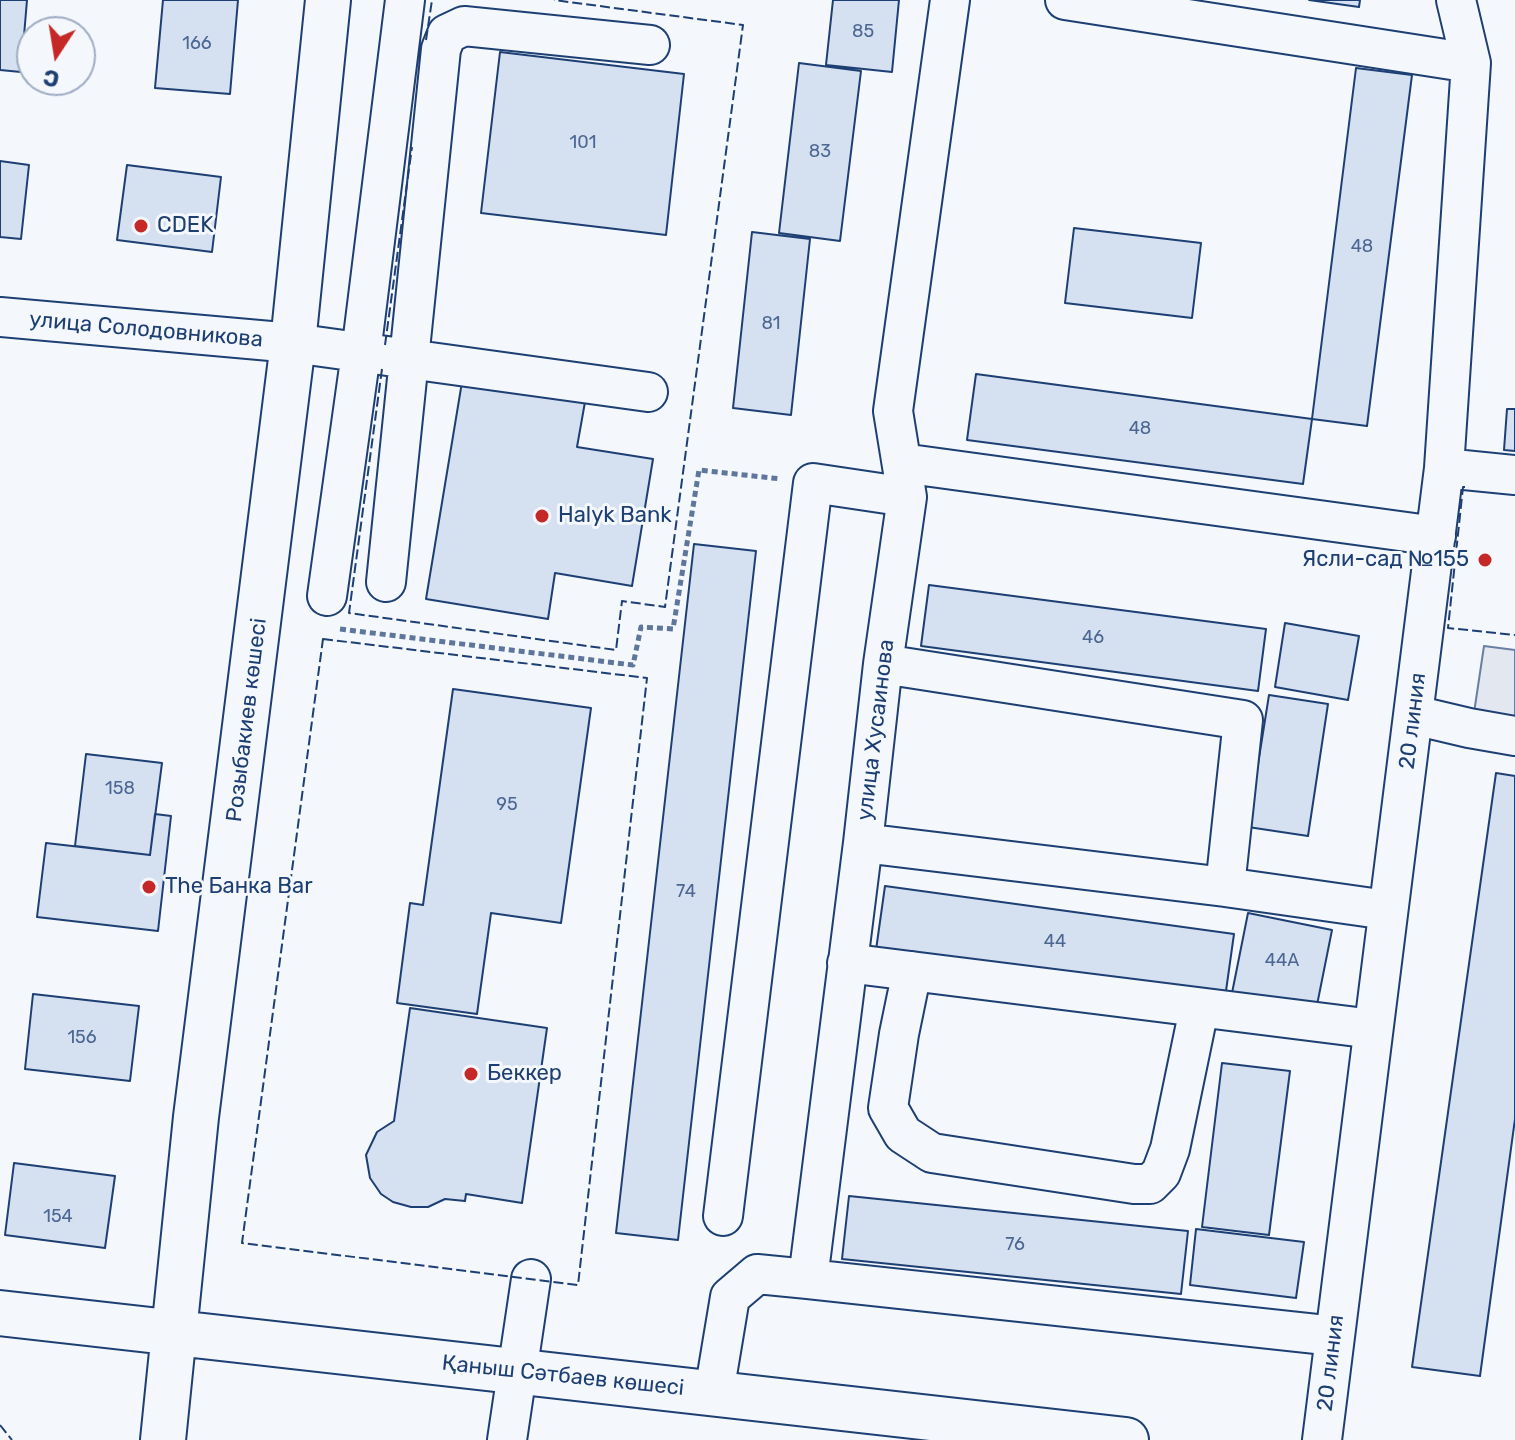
<!DOCTYPE html>
<meta charset="utf-8">
<style>
body{margin:0}
#map{position:relative;width:1515px;height:1440px;overflow:hidden;background:#f4f7fb;font-family:Rubik,sans-serif}
canvas{display:block}
.north{position:absolute;left:16px;top:16px;width:80px;height:80px;box-sizing:border-box;background:#f4f7fb;border:2px solid #9eadc5;border-radius:50%;rotate:192deg;font-size:22px;font-weight:700;line-height:32px;text-align:center;color:#1d3f73}
.north::after{content:'';display:block;margin:auto;width:28px;height:36px;background:#c62828;clip-path:polygon(50% 0,100% 100%,50% 72%,0 100%)}
</style>
<div id="map">
<canvas width="1515" height="1440"></canvas>
<div class="north">С</div>
</div>
<script>
const ctx = document.querySelector('canvas').getContext('2d');
ctx.lineJoin = 'round';
function fillPath(path, color) { ctx.fillStyle = color; ctx.fill(path, 'evenodd'); }
function trace(path, color, width, dash) { ctx.strokeStyle = color; ctx.lineWidth = width; ctx.lineCap = dash ? 'butt' : 'round'; ctx.setLineDash(dash || []); ctx.stroke(path); }
function label(font, color, halo, rows, align = 'center') {
  ctx.font = font + ' Rubik,sans-serif'; ctx.lineWidth = 6; ctx.setLineDash([]); ctx.textBaseline = 'middle'; ctx.strokeStyle = halo; ctx.fillStyle = color; for (const [text, x, y, turn = 0] of rows) {
    ctx.save(); ctx.translate(x, y); ctx.rotate((+turn || 0) * Math.PI / 180); ctx.textAlign = isNaN(turn) ? turn : align; if (halo) ctx.strokeText(text, 0, 0); ctx.fillText(text, 0, 0); ctx.restore();
  }
}
const parking = new Path2D(`
 M1484 646 1515 650V740L1471 733Z`);
const building = new Path2D(`
 M0 0H27L21 72 0 70Z
 M163 0H238L230 94 155 88Z
 M833 0H899L892 72 826 65Z
 M1309 0H1360L1359 7Z
 M500 52 684 74 666 235 481 213Z
 M799 63 861 71 840 241 779 233Z
 M1356 68 1412 75 1367 426 1312 419Z
 M0 161 29 165 21 239 0 237Z
 M127 165 221 177 212 252 117 240Z
 M1074 228 1201 243 1192 318 1065 303Z
 M752 232 810 239 791 415 733 408Z
 M976 374 1312 419 1303 484 967 440Z
 M462 382 585 402 577 447 653 459 632 586 555 573 548 619 426 599Z
 M1507 409H1515V451L1504 450Z
 M694 544 756 551 678 1240 616 1233Z
 M929 585 1266 629 1258 691 921 646Z
 M1285 623 1359 636 1348 700 1275 687Z
 M453 689 591 708 561 923 491 913 477 1014 397 1003 410 903 423 905Z
 M1269 695 1328 704 1308 836 1248 827Z
 M86 754 162 763 150 855 75 846Z
 M1496 773 1515 776V1119L1480 1376 1412 1367Z
 M155 814 171 816 158 931 37 917 46 843 150 855Z
 M885 886 1234 934 1225 998 876 950Z
 M1248 913 1332 930 1316 1010 1232 993Z
 M33 994 139 1006 130 1081 25 1069Z
 M410 1008 547 1028 522 1203 466 1194 465 1201 445 1199 428 1207H411L393 1202 381 1194 370 1178 366 1155 377 1132 394 1121Z
 M1222 1063 1290 1071 1269 1235 1202 1227Z
 M14 1163 115 1176 105 1248 5 1235Z
 M849 1196 1188 1231 1181 1294 842 1259Z
 M1196 1229 1304 1242 1296 1298 1190 1285Z`);
const path = new Path2D(`
 M340 629 633 665 641 627 673 629 699 470 781 479`);
const minor = new Path2D(`
 M1065 0 1471 63
 M0 317 293 343 648 392
 M902 463 1436 536
 M1444 468 1515 475
 M386 582 441 49 447 34 464 26 650 45
 M327 596 361 353 405 0
 M883 664 1243 720 1225 887 1387 910
 M1414 715 1469 728 1515 736
 M863 843 1225 887
 M847 963 1373 1029
 M912 971 899 1034 888 1108 903 1134 932 1153 1134 1184H1150L1161 1173 1170 1149 1199 1009
 M723 1216 813 483 907 497
 M808 1279 1335 1336
 M714 1393 730 1297 757 1274 808 1279 863 843 883 664 907 497 893 411 950 0
 M507 1440 531 1279
 M1322 1440 1444 468 1471 63 1456 0`);
const major = new Path2D(`
 M0 1313 1126 1440
 M163 1440 196 1117 293 343 328 0`);
const fence = new Path2D(`
 M426 40 432 0
 M385 345 412 147
 M382 369 349 613 616 650 622 601 665 607 743 25 554 0
 M1465 487H1463L1448 628 1515 635
 M323 639 647 678 578 1285 242 1243Z
 M0 1425 12 1440`);
const markers = [
 [141,226,8,"#c62828"],
 [542,516,8,"#c62828"],
 [1485,560,8,"#c62828"],
 [149,887,8,"#c62828"],
 [471,1074,8,"#c62828"]
];
const numberNames = [
 ["85",863,32],
 ["166",197,44],
 ["101",583,143],
 ["83",820,152],
 ["48",1362,247],
 ["81",771,324],
 ["48",1140,429],
 ["46",1093,638],
 ["158",120,789],
 ["95",507,805],
 ["74",686,892],
 ["44",1055,942],
 ["44А",1282,961],
 ["156",82,1038],
 ["154",58,1217],
 ["76",1015,1245]
];
const poiNames = [
 ["CDEK",157,226],
 ["Halyk Bank",558,516],
 ["Ясли-сад №155",1469,560,"right"],
 ["The Банка Bar",165,887],
 ["Беккер",487,1074]
];
const streetNames = [
 ["улица Солодовникова",146,330,5],
 ["Розыбакиев көшесі",247,720,-83],
 ["20 линия",1413,721,-83],
 ["улица Хусаинова",876,730,-83],
 ["20 линия",1331,1363,-83],
 ["Қаныш Сәтбаев көшесі",563,1376,6]
];
fillPath(parking, '#e3e8f0');
trace(parking, '#687fa3', 2);
fillPath(building, '#d5e0f0');
trace(building, '#1d3f73', 2);
trace(minor, '#1d3f73', 42);
trace(major, '#1d3f73', 48);
trace(path, '#5e769c', 5, [6, 4]);
trace(minor, '#f4f7fb', 38);
trace(major, '#f4f7fb', 44);
trace(fence, '#1d3f73', 2, [10, 4]);
for (const [x, y, r, color] of markers) { const dot = new Path2D(); dot.arc(x, y, r, 0, 2 * Math.PI); ctx.fillStyle = color; ctx.fill(dot); trace(dot, '#f4f7fb', 3); }
label('18px', '#4b6792', null, numberNames);
label('22px', '#1d3f73', '#f4f7fb', poiNames, 'left');
label('22px', '#1d3f73', '#f4f7fb', streetNames);
</script>
